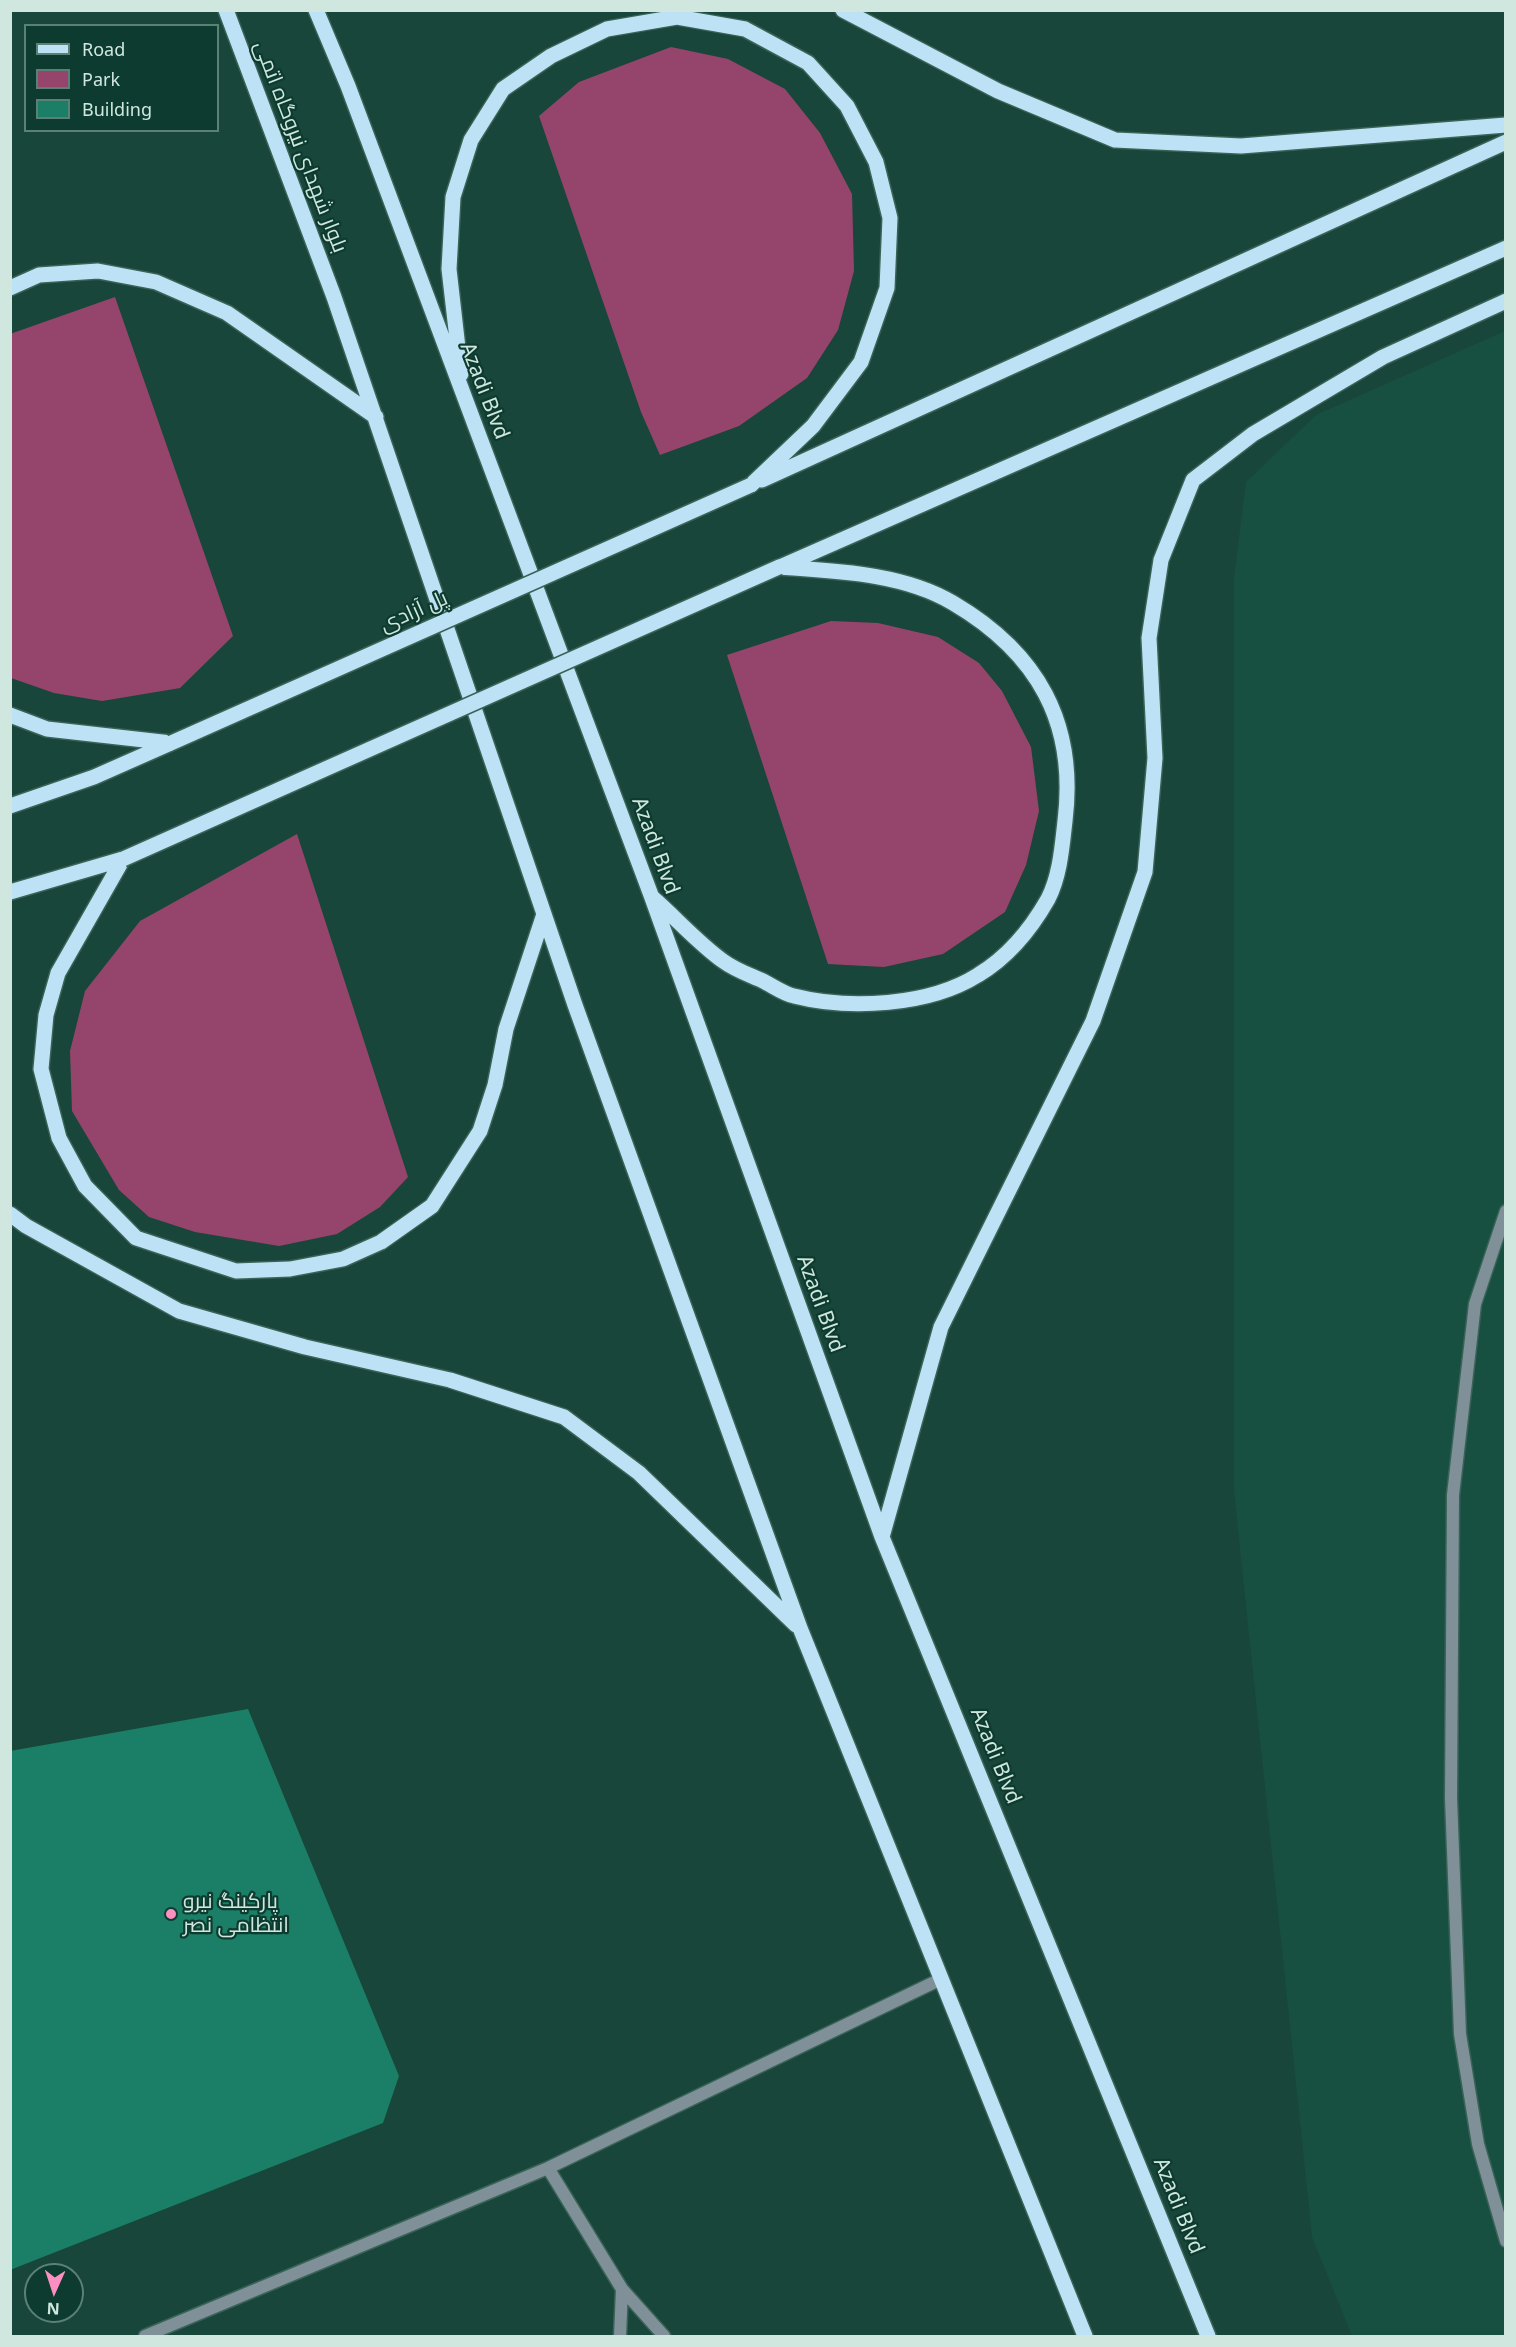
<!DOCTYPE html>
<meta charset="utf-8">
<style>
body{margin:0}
#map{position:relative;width:1516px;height:2347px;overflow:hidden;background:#19463a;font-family:"Noto Sans",sans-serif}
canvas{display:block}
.frame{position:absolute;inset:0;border:12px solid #cfe7de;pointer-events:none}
.legend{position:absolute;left:24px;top:24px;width:195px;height:108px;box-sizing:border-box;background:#0d3b2f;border:2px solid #5b8075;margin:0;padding:8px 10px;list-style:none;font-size:18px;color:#cfe7de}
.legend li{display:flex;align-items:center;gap:12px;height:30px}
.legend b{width:30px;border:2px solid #5b8075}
.north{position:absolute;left:24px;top:2263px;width:60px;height:60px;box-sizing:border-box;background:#0d3b2f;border:2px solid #5b8075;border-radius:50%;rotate:183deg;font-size:16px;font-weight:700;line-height:24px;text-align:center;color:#cfe7de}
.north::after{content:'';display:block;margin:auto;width:21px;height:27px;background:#fc8fc1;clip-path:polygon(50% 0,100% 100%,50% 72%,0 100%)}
</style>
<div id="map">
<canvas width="1516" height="2347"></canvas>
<div class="frame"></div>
<ul class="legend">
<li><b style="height:8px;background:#bee2f5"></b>Road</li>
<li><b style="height:16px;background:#95456b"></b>Park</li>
<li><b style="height:16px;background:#1b7e66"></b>Building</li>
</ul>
<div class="north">N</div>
</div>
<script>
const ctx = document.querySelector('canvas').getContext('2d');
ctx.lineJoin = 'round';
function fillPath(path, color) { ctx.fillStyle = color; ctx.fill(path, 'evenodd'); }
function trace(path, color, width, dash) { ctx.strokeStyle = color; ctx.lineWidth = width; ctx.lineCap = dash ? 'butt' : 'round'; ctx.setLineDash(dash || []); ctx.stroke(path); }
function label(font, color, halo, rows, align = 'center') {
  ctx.font = font + ' "Noto Sans",Cairo,sans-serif'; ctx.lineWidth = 4.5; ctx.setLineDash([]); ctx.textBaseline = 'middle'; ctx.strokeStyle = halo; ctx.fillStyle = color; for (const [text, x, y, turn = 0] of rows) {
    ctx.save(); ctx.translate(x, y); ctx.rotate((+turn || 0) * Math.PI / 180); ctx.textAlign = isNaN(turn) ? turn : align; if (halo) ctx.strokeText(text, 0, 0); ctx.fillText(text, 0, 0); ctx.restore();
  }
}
const built = new Path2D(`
 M1505 331V2336H1352L1312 2237 1234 1491V579L1246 482 1316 415Z`);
const green = new Path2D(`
 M671 47 728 59 785 89 820 133 852 194 854 271 838 330 807 378 739 426 660 455 641 412 539 116 579 82Z
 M115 297 233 636 180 688 102 701 54 693 11 678 10 334Z
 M831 621 878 623 938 637 979 663 1002 691 1031 747 1039 811 1026 865 1005 912 943 954 884 967 828 964 727 655Z
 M297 834 408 1177 380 1207 337 1234 279 1246 195 1232 149 1217 119 1190 72 1111 70 1051 85 991 140 921Z`);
const building = new Path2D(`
 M248 1709 399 2076 383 2123 10 2270V1751Z`);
const service = new Path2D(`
 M1506 1211 1475 1304 1453 1495 1451 1798 1460 2034 1478 2144 1506 2241`);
const minor = new Path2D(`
 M548 2168 622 2289 664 2336
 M145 2336 548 2168 939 1980
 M620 2336 622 2289`);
const primary = new Path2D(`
 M226 10 334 297 575 1005 800 1628 1085 2336
 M316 10 348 86 651 895 882 1537 1208 2336
 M843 10 998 91 1115 140 1241 146 1506 125
 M10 288 39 275 98 271 156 282 227 313 376 417
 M461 374 449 269 453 197 471 140 503 89 551 56 607 29 677 17 745 29 808 63 847 106 876 162 890 218 887 288 861 362 813 426 751 485
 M762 480 1506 142
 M782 566 1506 248
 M10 715 47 729 171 743
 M10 806 94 777 171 743
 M123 859 58 973 46 1015 41 1069 59 1138 85 1186 136 1238 236 1271 290 1269 343 1259 381 1242 432 1206 480 1131 495 1085 506 1029 544 914
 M10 892 123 859
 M653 898C676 918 698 943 723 961 735 970 750 975 763 981 773 986 784 994 794 996 849 1010 929 1006 978 975 1008 957 1031 929 1048 899 1060 876 1062 847 1065 821 1077 723 1038 653 953 603 903 573 835 571 779 567
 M10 1214 26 1226 179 1311 305 1347 450 1380 564 1417 639 1473 796 1625
 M882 1537 941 1327 1093 1021 1145 872 1155 758 1149 638 1161 560 1193 480 1253 434 1383 357 1506 301`);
const primaryBridge = new Path2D(`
 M171 743 751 485
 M123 859 779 567`);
const markers = [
 [171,1914,6,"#fc8fc1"]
];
const streetNames = [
 ["بلوار شهدای نیروگاه اتمی",300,147,69],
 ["Azadi Blvd",484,391,69],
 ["پل آزادی",414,612,-24],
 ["Azadi Blvd",655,846,70],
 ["Azadi Blvd",820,1304,70],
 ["Azadi Blvd",995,1756,68],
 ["Azadi Blvd",1178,2206,68]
];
const poiNames = [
 ["پارکینگ نیرو",183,1902],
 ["انتظامی نصر",183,1926]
];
fillPath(built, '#175041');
fillPath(green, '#95456b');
fillPath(building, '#1b7e66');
trace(service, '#3a6358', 15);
trace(minor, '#3a6358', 15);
trace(primary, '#3a6358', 18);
trace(service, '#7f9099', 12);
trace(minor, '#7f9099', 12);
trace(primary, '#bee2f5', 15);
trace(primaryBridge, '#3a6358', 18, []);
trace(primaryBridge, '#bee2f5', 15);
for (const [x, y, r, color] of markers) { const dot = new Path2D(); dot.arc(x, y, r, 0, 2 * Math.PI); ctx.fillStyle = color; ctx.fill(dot); trace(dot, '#0d3b2f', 2); }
label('21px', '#cfe7de', '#0d3b2f', streetNames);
label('21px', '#cfe7de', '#0d3b2f', poiNames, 'left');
</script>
